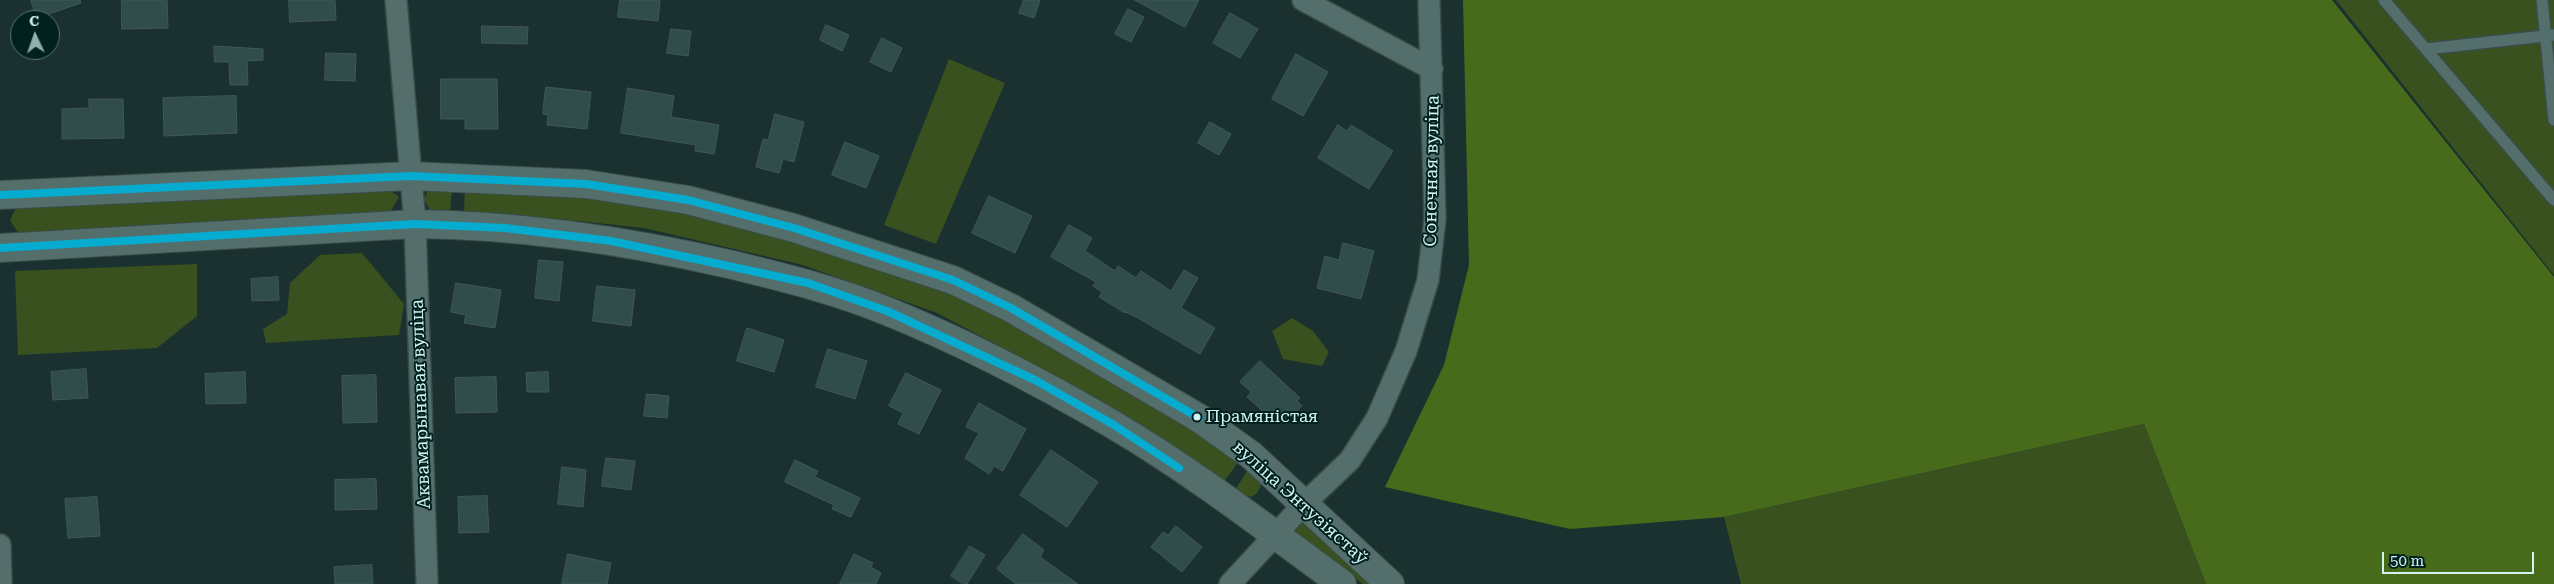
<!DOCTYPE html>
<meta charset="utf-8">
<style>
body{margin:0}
#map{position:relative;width:2554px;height:584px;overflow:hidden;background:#1b3130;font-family:"Roboto Serif",serif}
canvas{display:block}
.north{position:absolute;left:10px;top:10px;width:50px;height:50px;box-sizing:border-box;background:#01201e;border:1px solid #547572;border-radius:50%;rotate:357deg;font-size:14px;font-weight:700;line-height:20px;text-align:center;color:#d0f4f1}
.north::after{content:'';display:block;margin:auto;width:18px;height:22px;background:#91b0ad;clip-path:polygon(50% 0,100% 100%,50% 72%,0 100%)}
.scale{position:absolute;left:2382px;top:552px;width:152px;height:22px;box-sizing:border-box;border:2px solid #d0f4f1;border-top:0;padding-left:6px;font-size:15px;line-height:18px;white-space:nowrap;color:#d0f4f1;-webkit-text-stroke:4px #01201e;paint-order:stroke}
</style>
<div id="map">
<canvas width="2554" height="584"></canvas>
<div class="north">С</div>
<div class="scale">50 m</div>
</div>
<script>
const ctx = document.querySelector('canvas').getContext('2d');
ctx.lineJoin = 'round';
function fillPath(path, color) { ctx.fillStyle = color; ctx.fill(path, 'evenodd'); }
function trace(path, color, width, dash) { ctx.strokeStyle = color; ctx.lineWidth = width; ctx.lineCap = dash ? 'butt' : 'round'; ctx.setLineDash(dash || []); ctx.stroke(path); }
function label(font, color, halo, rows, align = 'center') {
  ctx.font = font + ' "Roboto Serif",serif'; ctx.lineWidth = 4; ctx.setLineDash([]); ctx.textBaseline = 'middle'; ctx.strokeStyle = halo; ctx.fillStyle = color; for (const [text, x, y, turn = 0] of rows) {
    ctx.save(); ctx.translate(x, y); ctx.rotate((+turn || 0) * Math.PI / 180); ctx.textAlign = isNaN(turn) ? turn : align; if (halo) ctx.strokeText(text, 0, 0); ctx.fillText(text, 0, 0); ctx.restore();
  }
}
const green = new Path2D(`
 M2336 0H2554V275Z
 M949 59 1005 83 936 244 884 225Z
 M465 187 648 201 808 242 945 288 1063 348 1239 461 1224 482 1058 377 937 313 803 265 644 228 559 219 464 213Z
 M429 189 452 190 450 211 431 212 424 199Z
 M389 190 399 197 390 212 19 234 10 220 17 206Z
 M362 253 404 304 399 335 266 343 263 329 287 314 290 283 320 255Z
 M197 264V316L157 348 18 355 15 271Z
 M1292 318 1313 331 1329 352 1322 366 1283 359 1272 331Z
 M2144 424 2206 584H1741L1724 517Z
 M1248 469 1258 478 1261 486 1256 494 1251 497 1234 492Z
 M1302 521 1371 584H1363L1298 538 1295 527Z`);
const forest = new Path2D(`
 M1463 0H2332L2554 277V584H2206L2144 424 1724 517 1570 529 1385 487 1444 365 1469 265Z`);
const building = new Path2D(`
 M31 0H80L81 3 37 18Z
 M122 0H167L168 28 122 29Z
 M289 0H335L336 20 290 22Z
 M620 0H660L658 21 618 17Z
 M1024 0H1040L1034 18 1019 13Z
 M1135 0H1199L1185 27Z
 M1128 9 1144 17 1131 42 1115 34Z
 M1230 13 1258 29 1240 58 1213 43Z
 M826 25 849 35 842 51 820 40Z
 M482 26 528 27 527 44 482 43Z
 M671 29 691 31 688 56 667 53Z
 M882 38 902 48 891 72 870 62Z
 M214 46 263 49V60L247 61 248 85H230L229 62H215Z
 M326 53 356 54 355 81 325 80Z
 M1296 54 1328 72 1303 116 1272 99Z
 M441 79H497L498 129H465V119H441Z
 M546 87 591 92 587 129 547 125 548 115 543 114Z
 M628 88 674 96 671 117 719 125 714 154 695 151 696 145 621 133Z
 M236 96 237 133 164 136 163 98Z
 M89 99H123L124 138 62 139V109L89 108Z
 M775 114 804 122 794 162 783 159 779 173 756 167 763 139 768 140Z
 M1210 122 1231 134 1219 155 1198 143Z
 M1338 125 1347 131 1351 125 1393 151 1369 189 1318 158Z
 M845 142 879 156 866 188 832 175Z
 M989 196 1032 216 1015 253 972 233Z
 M1069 225 1092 238 1085 251 1115 271 1118 266 1136 278 1141 271 1171 291 1184 270 1198 278 1181 308 1215 328 1200 354 1138 318 1126 312 1125 313 1099 297 1102 292 1093 286 1096 282 1051 257Z
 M1343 243 1374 251 1361 299 1317 288 1325 256 1339 260Z
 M539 260 563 262 559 301 535 298Z
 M278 277 279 300 252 301 251 279Z
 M456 283 501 290 495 328 464 323 466 315 451 312Z
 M597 286 635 290 631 326 593 321Z
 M747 328 784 340 774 372 737 361Z
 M828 349 867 361 855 399 816 387Z
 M1260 361 1300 398 1297 401 1302 406 1286 423 1281 419 1277 424 1247 397 1251 392 1240 382Z
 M86 369 88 398 53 400 51 372Z
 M245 372 246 403 206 404 205 374Z
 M548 372 549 392H527L526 373Z
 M906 373 941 390 919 434 898 424 903 413 889 406Z
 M376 375 377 422 343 423 342 376Z
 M496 377 497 412 456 413 455 378Z
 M647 394 669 396 667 418 644 416Z
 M979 403 1026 429 1003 471 994 466 989 474 965 458 979 433 966 427Z
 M1051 450 1098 482 1067 527 1020 495Z
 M606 458 635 461 631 490 602 486Z
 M795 460 818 471 815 477 860 498 851 517 832 509 834 505 785 482Z
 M562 467 586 470 583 507 558 504Z
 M376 479 377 509 335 510V480Z
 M487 496 489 532 459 533 458 497Z
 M97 497 100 536 68 538 65 499Z
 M1176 526 1202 547 1182 572 1151 547 1163 532 1168 535Z
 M1023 534 1044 550 1040 557 1078 584H1016L997 569Z
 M970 546 985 555 967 584H963L951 576Z
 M568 554 611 563 607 584H562Z
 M854 554 873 563 871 567 881 573 876 584H840Z
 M372 565 373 584H335L334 567Z`);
const service = new Path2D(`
 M2384 0 2554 200
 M2542 0 2554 120
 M2426 49 2554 35`);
const minor = new Path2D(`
 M396 0 415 224 427 584
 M1303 0 1432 69
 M0 545 1 584
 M1230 584 1305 503 1350 460 1377 418 1406 351 1428 280 1435 219 1429 0`);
const tertiary = new Path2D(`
 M0 195 411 176 586 184 688 200 794 228 953 280 1011 308 1199 418 1251 455 1390 584
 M0 248 415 224C522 225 629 241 733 265 786 278 839 291 889 312 966 343 1040 382 1112 424 1192 471 1267 529 1342 584`);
const bus1 = new Path2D(`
 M0 195 411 176 586 184 688 200 794 228 953 280 1011 308 1199 418
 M0 248 415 224 505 228 611 241 808 283 887 311 1035 380 1114 425 1179 468`);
const markers = [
 [1197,417,4.5,"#d0f4f1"]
];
const busNames = [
 ["Прамяністая",1206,417]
];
const streetNames = [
 ["Сонечная вуліца",1432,171,-89],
 ["Аквамарынавая вуліца",421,404,-92],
 ["вуліца Энтузіястаў",1300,503,42]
];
fillPath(green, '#38511e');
fillPath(forest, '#476b1a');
fillPath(building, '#304d4b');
trace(building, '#405857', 1);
trace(service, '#3a4d4b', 14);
trace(minor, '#3a4d4b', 24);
trace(tertiary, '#3a4d4b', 30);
trace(service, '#546e6c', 11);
trace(minor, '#546e6c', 21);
trace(tertiary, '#546e6c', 28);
trace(bus1, '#06acd0', 8);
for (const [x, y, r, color] of markers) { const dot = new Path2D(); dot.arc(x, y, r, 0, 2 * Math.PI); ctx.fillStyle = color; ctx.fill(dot); trace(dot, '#01201e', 2); }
label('17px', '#d0f4f1', '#01201e', busNames, 'left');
label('18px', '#d0f4f1', '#01201e', streetNames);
</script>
